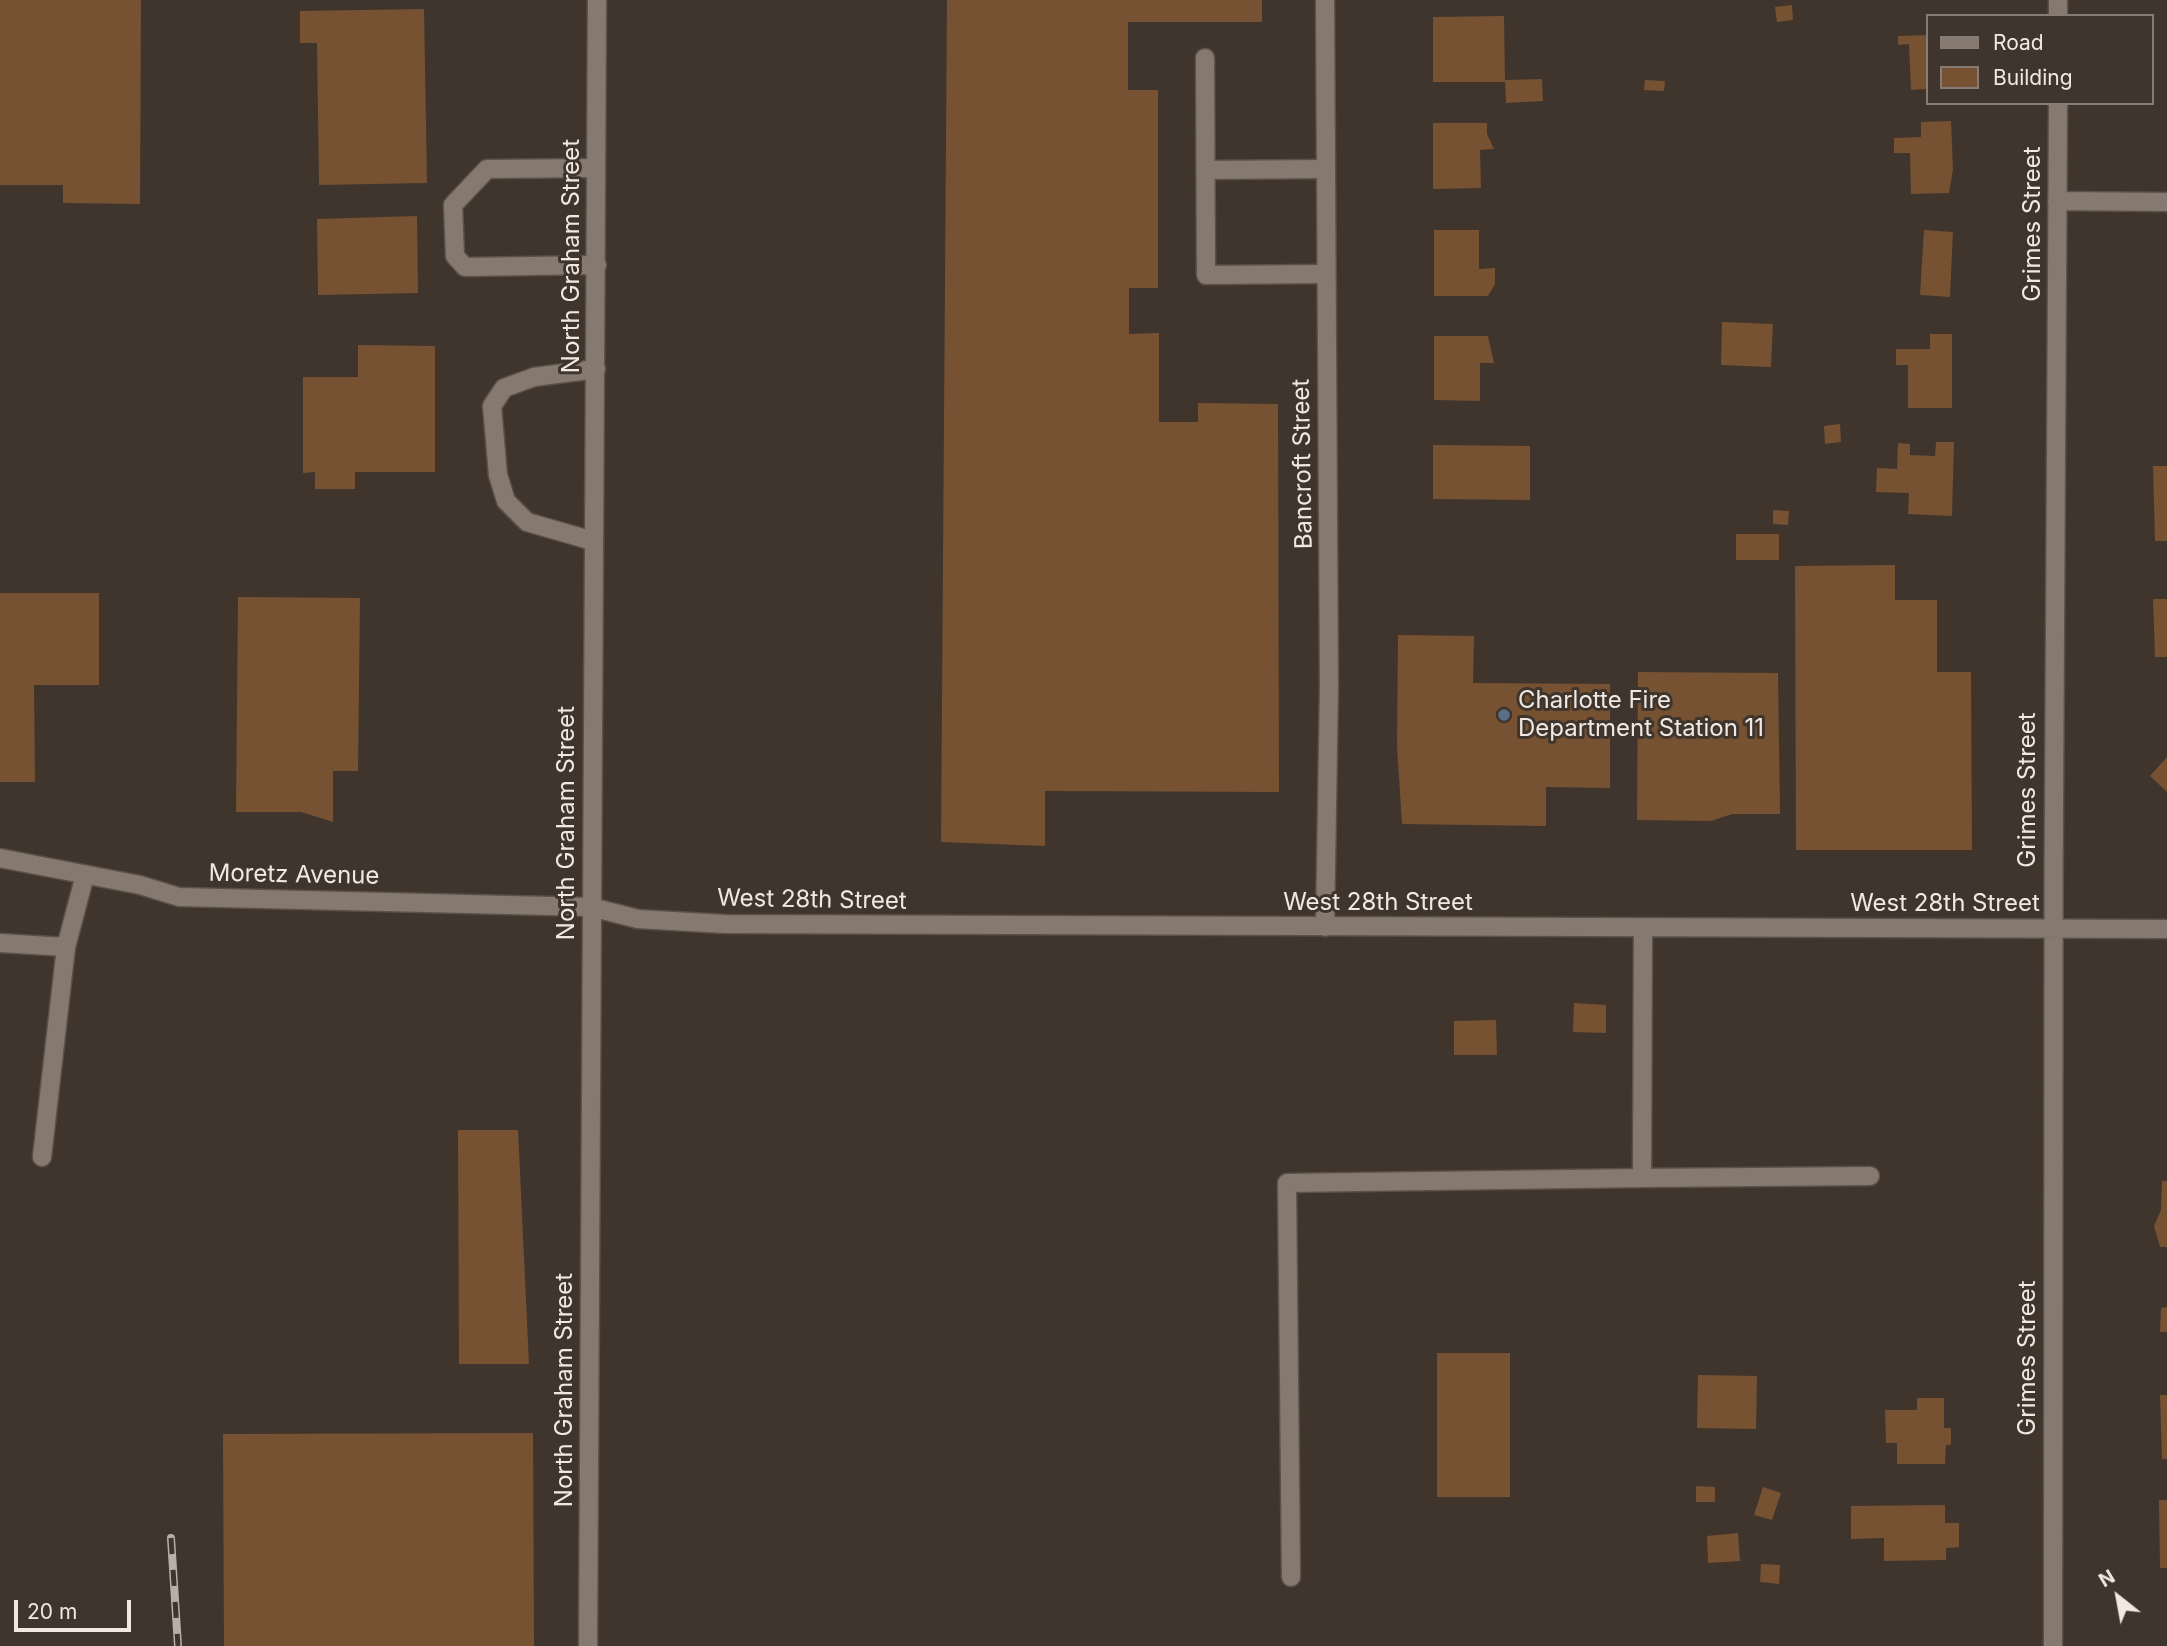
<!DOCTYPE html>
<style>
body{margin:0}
#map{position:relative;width:2167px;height:1646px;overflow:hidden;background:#3f352c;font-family:Inter,sans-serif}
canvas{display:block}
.legend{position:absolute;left:1926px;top:14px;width:228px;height:91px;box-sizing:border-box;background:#3f352c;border:2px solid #857d75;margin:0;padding:9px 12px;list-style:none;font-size:21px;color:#efe8e3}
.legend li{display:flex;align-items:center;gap:14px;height:35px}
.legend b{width:35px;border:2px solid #857d75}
.north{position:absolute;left:2083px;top:1562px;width:70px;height:70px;-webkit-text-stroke:5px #3f352c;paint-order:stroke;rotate:329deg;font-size:19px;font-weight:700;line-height:28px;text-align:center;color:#efe8e3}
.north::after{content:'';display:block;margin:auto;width:24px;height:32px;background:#efe8e3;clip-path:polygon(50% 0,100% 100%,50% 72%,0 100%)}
.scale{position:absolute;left:14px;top:1600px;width:117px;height:32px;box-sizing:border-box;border:4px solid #efe8e3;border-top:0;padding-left:9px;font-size:21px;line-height:24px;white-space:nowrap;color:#efe8e3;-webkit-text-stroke:5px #3f352c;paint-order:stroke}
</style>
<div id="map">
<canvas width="2167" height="1646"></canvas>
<ul class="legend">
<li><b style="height:9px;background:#867a70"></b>Road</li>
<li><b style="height:19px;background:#765233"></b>Building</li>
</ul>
<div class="north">N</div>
<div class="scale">20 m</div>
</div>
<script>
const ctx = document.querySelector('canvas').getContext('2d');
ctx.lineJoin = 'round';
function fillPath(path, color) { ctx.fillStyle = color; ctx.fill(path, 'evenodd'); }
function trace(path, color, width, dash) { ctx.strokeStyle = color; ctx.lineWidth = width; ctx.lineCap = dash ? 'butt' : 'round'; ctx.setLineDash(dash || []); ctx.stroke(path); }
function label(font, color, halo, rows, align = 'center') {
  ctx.font = font + ' Inter,sans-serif'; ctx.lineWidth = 6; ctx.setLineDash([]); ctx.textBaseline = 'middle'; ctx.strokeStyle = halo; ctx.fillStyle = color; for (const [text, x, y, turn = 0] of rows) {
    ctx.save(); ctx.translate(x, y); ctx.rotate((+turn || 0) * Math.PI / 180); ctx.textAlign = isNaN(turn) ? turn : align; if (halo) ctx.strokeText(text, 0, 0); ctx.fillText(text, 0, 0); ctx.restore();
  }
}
const building = new Path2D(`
 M0 0H141L140 204 63 203V185H0Z
 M947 0H1262V22H1128V90H1158V288H1129V334L1159 333V422H1198V403L1278 404 1279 792 1045 791V846L941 842Z
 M1792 5 1793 20 1777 22 1775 7Z
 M424 9 427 183 319 185 317 43H300V11Z
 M1504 16 1505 82H1433V17Z
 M1927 35V89L1911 90 1909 44 1898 45V36Z
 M1542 79 1543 101 1506 103 1505 80Z
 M1645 80 1665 81 1664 91 1644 90Z
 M1951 121 1953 169 1949 193 1911 194 1910 153H1894V138L1921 137V122Z
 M1433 123H1487V134L1494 149 1480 150 1481 188 1433 189Z
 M417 216 418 293 318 295 317 219Z
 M1434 230H1479V269L1495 268V284L1488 296H1434Z
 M1924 230 1953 232 1950 297 1920 295Z
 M1722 322 1773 324 1771 367 1721 365Z
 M1930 334H1952V408H1908V365H1896V349H1930Z
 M1434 336H1488L1494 363H1480V401L1434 400Z
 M358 345 435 346V472H355V489H315V472L303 473V377H358Z
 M1840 424 1841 442 1825 444 1824 426Z
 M1936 442H1954L1952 516 1908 514 1909 493 1876 492 1877 468 1897 469 1898 443 1910 444V455L1935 456Z
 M1433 445 1530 446V500L1433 499Z
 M2153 466H2167V541H2155Z
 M1773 510 1789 511 1788 525 1773 524Z
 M1736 534H1779V560H1736Z
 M1895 565V600H1937V672H1971L1972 850H1796L1795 566Z
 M0 593H99V685H34L35 782H0Z
 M238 597 360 598 358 771H333V822L301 812H236Z
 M2153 599H2167V657H2155Z
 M1398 635 1474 636 1473 683 1610 684V788L1546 787V826L1402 824 1397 746Z
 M1638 672 1778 673 1780 814H1732L1711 821 1637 820Z
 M2167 757V792L2150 776Z
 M1574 1003 1606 1005V1033L1573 1032Z
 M1496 1020 1497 1055H1454V1021Z
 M458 1130H518L529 1364H459Z
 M2162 1181H2167V1247H2160L2154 1226 2161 1210Z
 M2167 1307V1332H2160L2161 1308Z
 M1437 1353H1510V1497H1437Z
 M1698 1375 1757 1376 1756 1429 1697 1428Z
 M2160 1395H2167V1459H2162Z
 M1917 1398H1944V1428H1951V1445H1946L1945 1464H1897V1443H1886L1885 1410H1917Z
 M533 1433 534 1646H224L223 1434Z
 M1696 1486 1715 1487V1502H1696Z
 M1763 1487 1781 1493 1772 1520 1754 1515Z
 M2159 1500H2167V1568H2160Z
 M1945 1505V1523H1959V1547L1946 1548V1560L1884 1561V1538L1851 1539V1506Z
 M1738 1533 1740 1561 1708 1563 1707 1536Z
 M1761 1564 1780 1565 1779 1584 1760 1582Z`);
const service = new Path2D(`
 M1205 58 1206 275 1324 274
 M596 168 487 169 453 205 455 256 465 267 597 265
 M1206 170 1324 169
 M593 541 527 522 506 501 498 475 492 406 504 388 534 377 596 369
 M0 943 66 947
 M42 1157 66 947 85 875
 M1642 1178 1870 1176
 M1291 1577 1287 1183 1642 1178 1643 928`);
const minor = new Path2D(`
 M2058 16V0
 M2057 201 2167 202
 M0 858 140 885 179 897 591 907 638 919 725 924 2167 929
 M1325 927 1329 686 1325 0
 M2053 1646C2052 1132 2054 617 2058 103`);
const secondary = new Path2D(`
 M588 1646 597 0`);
const rail = new Path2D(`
 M171 1538 178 1646`);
const markers = [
 [1504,715,7,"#5c6f8a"]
];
const streetNames = [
 ["Grimes Street",2033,224,-90],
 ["North Graham Street",572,256,-90],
 ["Bancroft Street",1303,464,-91],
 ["Grimes Street",2028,790,-90],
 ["North Graham Street",567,823,-90],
 ["Moretz Avenue",294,875,1],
 ["West 28th Street",812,900,1],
 ["West 28th Street",1378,903],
 ["West 28th Street",1945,904],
 ["Grimes Street",2028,1358,-90],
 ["North Graham Street",565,1390,-90]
];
const poiNames = [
 ["Charlotte Fire",1518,701],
 ["Department Station 11",1518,729]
];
fillPath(building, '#765233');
trace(service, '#5a514a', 21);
trace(minor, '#5a514a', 21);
trace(secondary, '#5a514a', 21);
trace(service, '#867a70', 18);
trace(minor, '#867a70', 18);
trace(secondary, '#867a70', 18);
trace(rail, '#b7afa9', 8);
trace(rail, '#3f352c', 5, [16]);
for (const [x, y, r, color] of markers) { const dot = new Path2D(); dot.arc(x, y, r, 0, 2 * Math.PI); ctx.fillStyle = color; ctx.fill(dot); trace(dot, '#3f352c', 2.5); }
label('24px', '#efe8e3', '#3f352c', streetNames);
label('24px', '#efe8e3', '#3f352c', poiNames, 'left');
</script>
